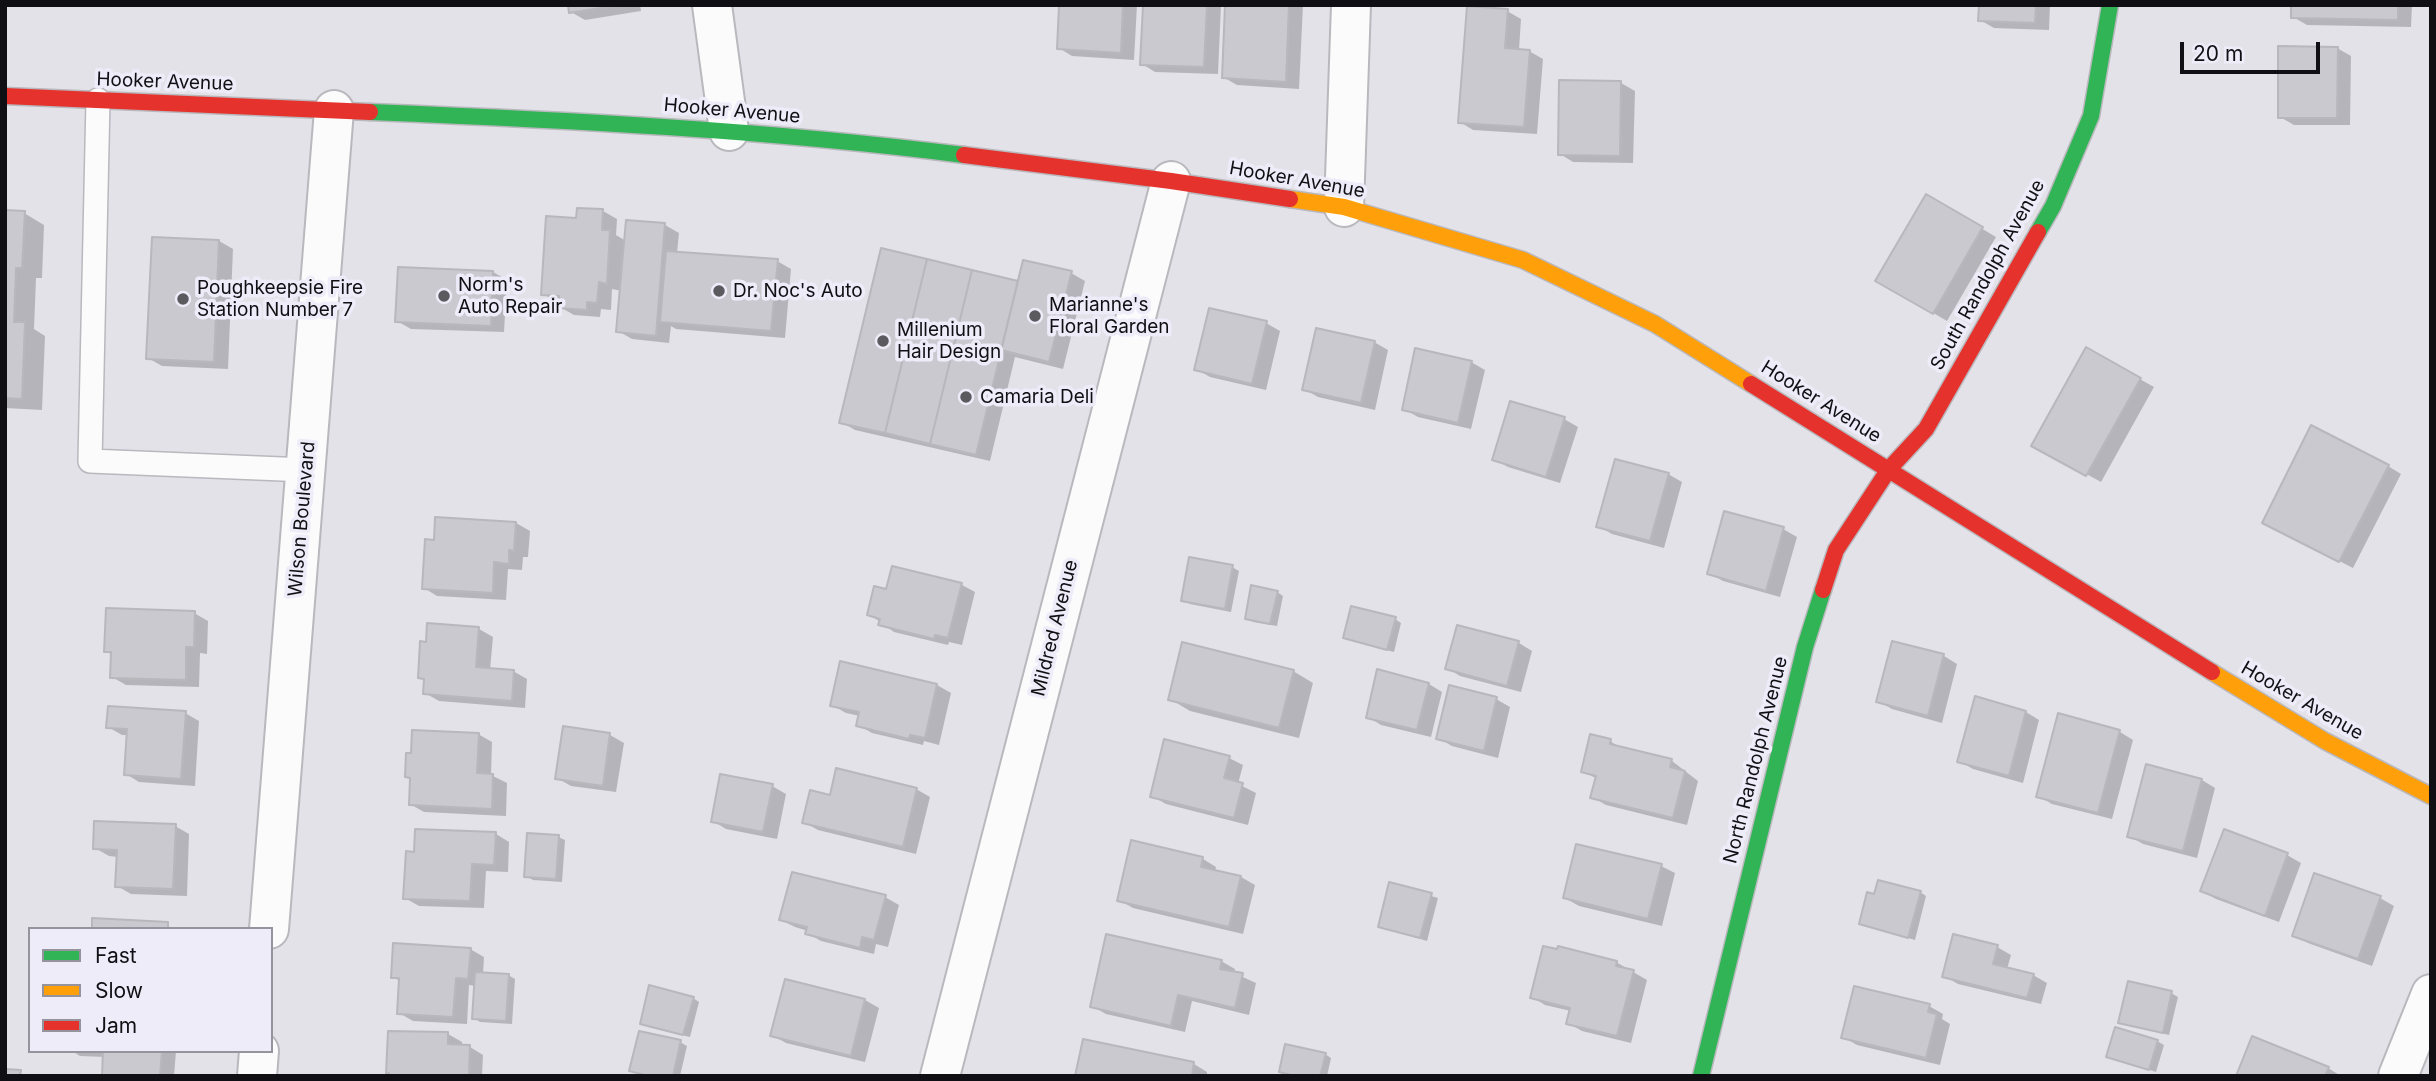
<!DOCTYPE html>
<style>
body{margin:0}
#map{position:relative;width:2436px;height:1081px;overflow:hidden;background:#e3e2e9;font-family:Inter,sans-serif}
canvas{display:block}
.frame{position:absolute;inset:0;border:7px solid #101014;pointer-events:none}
.legend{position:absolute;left:28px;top:927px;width:245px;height:126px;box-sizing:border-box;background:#eeecf9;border:2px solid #95949d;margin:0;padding:9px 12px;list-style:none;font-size:21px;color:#101014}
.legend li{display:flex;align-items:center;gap:14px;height:35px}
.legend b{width:35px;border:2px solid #95949d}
.scale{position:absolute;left:2180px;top:42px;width:140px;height:32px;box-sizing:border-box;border:4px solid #101014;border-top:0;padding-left:9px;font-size:21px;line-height:24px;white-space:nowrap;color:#101014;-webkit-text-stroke:5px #eeecf9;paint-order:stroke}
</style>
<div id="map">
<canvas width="2436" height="1081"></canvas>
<div class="frame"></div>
<ul class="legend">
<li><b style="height:9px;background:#30b455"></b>Fast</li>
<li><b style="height:9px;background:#ff9f0a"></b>Slow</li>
<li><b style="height:9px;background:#e5322d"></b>Jam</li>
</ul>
<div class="scale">20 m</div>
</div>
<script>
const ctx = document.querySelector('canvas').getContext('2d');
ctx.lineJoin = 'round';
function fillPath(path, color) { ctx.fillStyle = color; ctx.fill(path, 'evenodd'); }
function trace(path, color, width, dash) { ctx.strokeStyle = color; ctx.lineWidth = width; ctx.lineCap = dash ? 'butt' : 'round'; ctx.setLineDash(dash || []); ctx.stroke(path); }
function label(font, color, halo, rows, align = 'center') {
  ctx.font = font + ' Inter,sans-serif'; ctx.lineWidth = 7; ctx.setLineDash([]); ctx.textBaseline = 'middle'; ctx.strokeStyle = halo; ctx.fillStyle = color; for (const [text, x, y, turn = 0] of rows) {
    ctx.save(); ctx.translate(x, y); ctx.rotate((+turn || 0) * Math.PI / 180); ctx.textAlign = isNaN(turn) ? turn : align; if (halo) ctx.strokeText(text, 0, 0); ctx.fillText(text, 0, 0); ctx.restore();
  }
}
const shadow = new Path2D(`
 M570 5H640L641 11 585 20 571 12Z
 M1061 5H1137L1134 60 1072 56 1059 48Z
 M1145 5H1221L1218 74 1155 72 1142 64Z
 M1227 5H1303L1299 89 1237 85 1223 77Z
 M1980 5H2050L2049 30 1994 28 1980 20Z
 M2293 5H2412L2411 27 2307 25 2293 17Z
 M1507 11 1521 19 1519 50 1529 51 1543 59 1537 134 1473 130 1460 122Z
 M2337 48 2351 56 2350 125H2294L2280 117Z
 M1621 83 1635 91 1633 163 1573 162 1560 154Z
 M1927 196 1996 237 1947 321 1877 280Z
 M578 210 603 211 617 219 616 235 626 241 665 225 679 233 677 253 777 261 791 269 785 338 676 329 671 326 669 343 632 339 618 331 622 291 612 289 611 310 601 309 600 317 574 315 560 307V302L542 294 577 220Z
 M5 212 24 213 44 225 42 278H36L34 329 45 336 42 410 5 408Z
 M219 241 233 249 228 369 162 366 148 358Z
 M493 272 507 280 504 332 411 329 397 321Z
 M1071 273 1085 281 1063 369 1015 357 990 461 855 430 841 422 1019 283Z
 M1266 323 1280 331 1266 390 1210 377 1196 369Z
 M1374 342 1388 350 1375 410 1318 397 1304 389Z
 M2086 349 2154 387 2101 482 2033 445Z
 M1471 362 1485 370 1471 429 1418 417 1404 409Z
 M1564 419 1578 427 1560 483 1508 467 1494 459Z
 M2388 466 2401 474 2353 568 2278 530Z
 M1668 474 1682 482 1664 548 1612 534 1598 526Z
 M516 523 530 531 528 557H523L522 570 508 569 506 600 437 596 424 588 435 542Z
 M1783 529 1797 537 1780 597 1723 581 1709 573Z
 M1232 567 1239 571 1231 612 1190 604 1183 600Z
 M962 585 975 592 962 645 949 642 948 645 894 632 869 614 887 591Z
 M1277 592 1283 596 1277 626 1253 622 1247 618Z
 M194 613 208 621 207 654 200 653 199 687 126 685 112 677V655L106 651Z
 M1395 619 1401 623 1394 652 1352 641 1345 638Z
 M429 625 479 629 493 637 490 670 513 671 527 679 525 708 439 701 425 693 426 681 419 677 428 644Z
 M1458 627 1519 643 1532 651 1521 692 1460 676 1447 668Z
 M1894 643 1944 656 1957 664 1942 723 1892 709 1878 701Z
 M841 663 937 685 951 693 939 745 924 741 923 745 872 733 858 725 860 716 846 713 832 705Z
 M1293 671 1313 683 1299 738 1190 711 1170 699Z
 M1429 684 1442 692 1431 737 1381 725 1368 717Z
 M1496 699 1510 707 1498 758 1452 746 1438 738Z
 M2026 712 2039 720 2023 783 1973 769 1959 761Z
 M185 713 199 721 195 786 139 782 126 774 128 735H122L108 727Z
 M2060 716 2120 732 2133 740 2112 819 2052 804 2038 796Z
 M478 734 492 742 491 775 507 783 506 816 424 812 410 804 411 779 406 776Z
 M610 735 624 743 616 792 571 786 557 778Z
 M1610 741 1624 750 1672 761 1698 781 1687 825 1606 805 1592 797 1597 779 1583 771Z
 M1229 758 1243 765 1238 784 1256 793 1248 825 1166 804 1152 796Z
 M2202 780 2215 788 2197 858 2143 844 2129 836Z
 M772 786 786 794 777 839 726 829 713 821Z
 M916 789 930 797 916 854 818 830 804 822 831 797Z
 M175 826 189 834 187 896 131 894 117 886 118 857 109 856 95 848Z
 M2225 831 2287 855 2301 863 2279 922 2216 899 2202 891Z
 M496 834 509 842 508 872 486 871 484 908 419 906 405 898 415 853Z
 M558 837 565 840 562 882 533 880 526 876Z
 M1203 859 1216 867 1215 872 1241 877 1255 885 1243 934 1133 908 1119 900Z
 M1661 866 1675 873 1662 926 1579 906 1565 898Z
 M1391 884 1438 898 1427 941 1380 927Z
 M1920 892 1926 896 1915 940 1861 924 1875 896Z
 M885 897 899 905 888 947 876 944 874 954 821 941 807 933 808 931 795 927 781 920Z
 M2380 898 2394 906 2372 966 2308 943 2294 935Z
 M1997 947 2011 955 2007 969 2033 975 2047 983 2041 1004 1958 984 1944 976Z
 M470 949 484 957 483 974 508 975 515 979 512 1024 480 1022 474 1018 476 986 469 985 467 1024 413 1021 399 1013 401 982 393 977Z
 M1221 961 1235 969 1234 973 1256 983 1249 1015 1192 1001 1185 1032 1106 1014 1092 1006Z
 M1616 962 1647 980 1631 1043 1582 1031 1568 1023 1571 1011 1545 1005 1532 997Z
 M786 981 865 1000 879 1008 865 1062 786 1043 772 1035Z
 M2171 993 2178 997 2169 1035 2126 1025 2120 1022Z
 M693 998 699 1002 690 1037 648 1027 642 1023Z
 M1929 1006 1943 1014 1942 1019 1950 1024 1940 1065 1857 1045 1843 1037Z
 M448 1034 462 1042V1046L470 1047 483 1055 482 1076H390Z
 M2157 1041 2164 1045 2156 1072 2108 1056Z
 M680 1042 687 1046 680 1076H646L631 1070Z
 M72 1051H176L174 1076H104L105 1057 80 1056Z
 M1325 1054 1331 1058 1327 1076H1290L1281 1071Z
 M1194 1064 1207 1072V1076H1077Z
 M2328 1068 2341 1076H2238Z`);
const building = new Path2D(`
 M568 5H619L569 13Z
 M1059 5H1123L1121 53 1057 49Z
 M1143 5H1207L1204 67 1140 65Z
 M1225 5H1289L1286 82 1222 78Z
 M1979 5H2036L2035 23 1978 21Z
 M2291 5H2398V20L2291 18Z
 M1467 6 1508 9 1505 48 1530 50 1524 127 1458 123Z
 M2278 46 2338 47 2337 118H2278Z
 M1559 80 1621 81 1620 156 1558 155Z
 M1926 194 1983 227 1933 314 1875 281Z
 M577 208 603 209 602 230H610L607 284 599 282 597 303 587 302V310L558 308 559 296 541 295 546 216 576 218Z
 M5 210 25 211 22 268H16L14 322H25L22 399 5 398Z
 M626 220 665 223 656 336 616 332Z
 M152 237 219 240 214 362 146 359Z
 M881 248 927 259 885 433 839 423Z
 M666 251 778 259 771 331 660 322Z
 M927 259 972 270 930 444 885 433Z
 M1023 260 1072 271 1049 362 1001 350Z
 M398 267 493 271 491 326 395 322Z
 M972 270 1018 281 976 455 930 444Z
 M1209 308 1267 321 1252 384 1194 370Z
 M1316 328 1375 341 1361 403 1302 390Z
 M2086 347 2141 378 2086 476 2031 446Z
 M1415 348 1472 361 1458 423 1402 410Z
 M1510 401 1565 417 1546 477 1492 460Z
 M2311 425 2389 465 2339 562 2262 523Z
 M1615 459 1669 473 1650 541 1596 527Z
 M1724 511 1784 527 1766 591 1707 574Z
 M435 517 516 522 514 551 509 550V564L494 562 493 593 422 589 425 539 434 540Z
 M1189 557 1233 565 1225 609 1181 601Z
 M892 566 962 583 948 638 935 635 934 639 878 625 880 619 867 615 874 586 886 589Z
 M1251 585 1278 591 1270 624 1245 619Z
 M1351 606 1396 617 1387 650 1343 638Z
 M106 608 195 611 194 647H186V680L110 678 111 652H104Z
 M427 623 479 627 476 667 514 670 512 701 423 694 424 679 418 678 420 641 426 642Z
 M1457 625 1519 641 1507 686 1445 669Z
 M1892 641 1944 654 1928 716 1876 702Z
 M1182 642 1294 670 1279 728 1168 700Z
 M840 661 937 684 925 738 910 735 909 739 856 726 859 712 830 706Z
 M1377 669 1429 683 1417 730 1366 718Z
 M1449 685 1497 697 1484 751 1436 739Z
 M1975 696 2026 711 2009 776 1957 762Z
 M108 706 186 711 181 779 124 775 127 729 106 728Z
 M2058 713 2120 730 2098 813 2036 797Z
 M563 726 610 733 603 786 555 779Z
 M412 730 479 733 477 773 493 774 492 809 409 805 410 778 405 777 406 753H411Z
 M1590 734 1611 739 1610 744 1672 759 1670 767 1685 771 1673 818 1590 798 1596 776 1581 772Z
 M1164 739 1230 756 1224 778 1243 783 1234 818 1150 797Z
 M2146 764 2202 779 2183 851 2127 837Z
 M836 768 917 788 903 847 802 823 810 790 830 795Z
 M720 774 773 784 763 832 711 822Z
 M94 821 176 824 173 889 115 887 117 850 93 849Z
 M415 829 496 832 494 865 472 864 470 901 403 899 406 851 414 852Z
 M2224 829 2288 853 2265 916 2200 891Z
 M527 833 559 835 556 879 524 877Z
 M1131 840 1203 857 1201 867 1241 876 1229 927 1117 901Z
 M1576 844 1662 864 1648 919 1563 898Z
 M792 872 886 895 874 940 862 937 860 948 805 934 807 927 779 920Z
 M2314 873 2381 896 2358 959 2292 936Z
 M1878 880 1921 891 1908 938 1859 924 1867 892 1874 894Z
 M1389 882 1432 893 1420 938 1378 927Z
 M92 918 168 922V929H92Z
 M1106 934 1222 960 1220 969 1243 973 1235 1008 1178 995 1171 1026 1090 1007Z
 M1953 934 1998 945 1993 964 2034 974 2027 998 1942 977Z
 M393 943 471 948 468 979 456 978 453 1017 397 1014 399 978H391Z
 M1543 946 1557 949 1558 946 1617 961 1616 966 1634 970 1617 1036 1566 1024 1570 1008 1530 998Z
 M475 972 509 974 506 1021 472 1019Z
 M785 979 865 999 851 1056 770 1036Z
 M2128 981 2172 991 2163 1033 2118 1023Z
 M649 985 694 997 683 1035 640 1024Z
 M1854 986 1930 1004 1928 1012 1937 1014 1926 1058 1841 1038Z
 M2115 1027 2158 1040 2149 1070 2106 1057Z
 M388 1031 448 1032V1044L470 1045 469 1075 389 1076V1073L386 1074Z
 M639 1031 681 1040 673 1076H649L629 1071Z
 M2252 1036 2329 1067 2325 1076H2236Z
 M1083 1039 1194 1062 1192 1076H1075Z
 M1285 1044 1326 1053 1320 1076H1295L1279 1072Z
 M103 1051H162L160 1076H102Z
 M5 1069 21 1070 20 1076H5Z`);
const lane = new Path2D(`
 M98 100 90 461 306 470`);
const street = new Path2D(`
 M712 5 729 131
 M1344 207 1351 5
 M269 929 334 110
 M257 1076 259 1051
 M940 1076 1171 181
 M2398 1076 2431 994`);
const fast = new Path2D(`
 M370 112C568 120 767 130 964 155
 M2038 232 2053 206 2091 116 2110 5
 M1701 1076 1805 647 1823 590`);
const slow = new Path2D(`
 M1290 199 1344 207 1523 260 1655 324 1751 384
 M2212 672 2325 741 2431 796`);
const jam = new Path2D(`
 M5 96 370 112
 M964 155 1171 181 1290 199
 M1751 384 2212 672
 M1823 590 1836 550 1889 469 1926 429 2038 232`);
const markers = [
 [719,291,7,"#5a5a5f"],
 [444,296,7,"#5a5a5f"],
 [183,299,7,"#5a5a5f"],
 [1035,316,7,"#5a5a5f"],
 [883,341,7,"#5a5a5f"],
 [966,397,7,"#5a5a5f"]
];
const streetNames = [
 ["Hooker Avenue",165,82,2],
 ["Hooker Avenue",732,111,5],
 ["Hooker Avenue",1297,180,10],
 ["South Randolph Avenue",1988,275,-61],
 ["Hooker Avenue",1821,402,32],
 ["Wilson Boulevard",302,519,-85],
 ["Mildred Avenue",1055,628,-76],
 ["Hooker Avenue",2302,701,30],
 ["North Randolph Avenue",1756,760,-76]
];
const poiNames = [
 ["Norm's",458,285],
 ["Auto Repair",458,307],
 ["Poughkeepsie Fire",197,288],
 ["Station Number 7",197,310],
 ["Dr. Noc's Auto",733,291],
 ["Marianne's",1049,305],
 ["Floral Garden",1049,327],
 ["Millenium",897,330],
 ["Hair Design",897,352],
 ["Camaria Deli",980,397]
];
fillPath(shadow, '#0003');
fillPath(building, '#cac9cf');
trace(building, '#b8b7bc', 2);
trace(lane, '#b9b8bd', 26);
trace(street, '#b9b8bd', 42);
trace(fast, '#b9b8bd', 19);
trace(slow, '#b9b8bd', 19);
trace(jam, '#b9b8bd', 19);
trace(lane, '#fbfbfc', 23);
trace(street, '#fbfbfc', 38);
trace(fast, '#30b455', 16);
trace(slow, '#ff9f0a', 16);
trace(jam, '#e5322d', 16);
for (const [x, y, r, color] of markers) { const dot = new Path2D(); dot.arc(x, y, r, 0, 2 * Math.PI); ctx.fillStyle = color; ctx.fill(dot); trace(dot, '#eeecf9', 2.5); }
label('19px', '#101014', '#eeecf9', streetNames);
label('19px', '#101014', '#eeecf9', poiNames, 'left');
</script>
